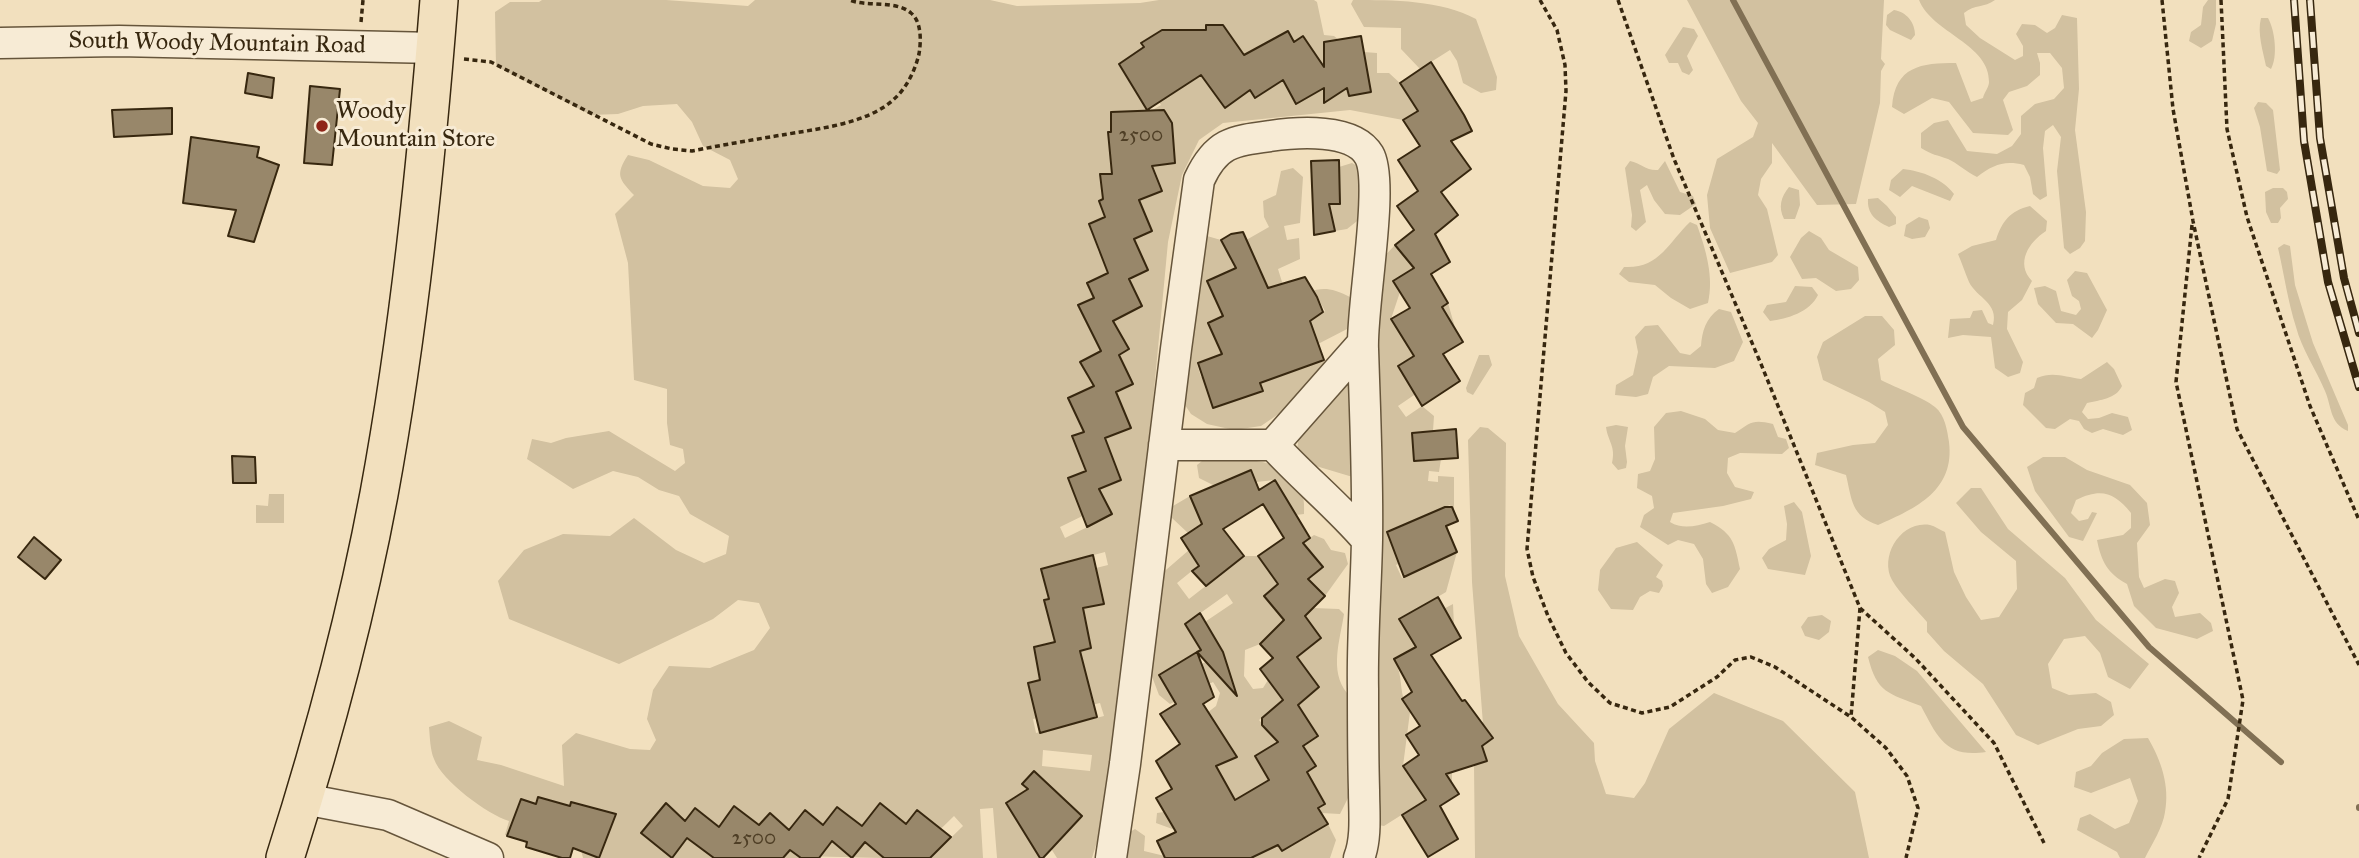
<!DOCTYPE html>
<style>
body{margin:0}
canvas{display:block;background:#f2e0be}
</style>
<canvas width="2359" height="858"></canvas>
<script>
const ctx = document.querySelector('canvas').getContext('2d');
ctx.lineJoin = 'round';
function fillPath(path, color) { ctx.fillStyle = color; ctx.fill(path, 'evenodd'); }
function trace(path, color, width, dash) { ctx.strokeStyle = color; ctx.lineWidth = width; ctx.lineCap = dash ? 'butt' : 'round'; ctx.setLineDash(dash || []); ctx.stroke(path); }
function label(font, color, halo, rows, align = 'center') {
  ctx.font = font + ' "IM FELL Great Primer",serif'; ctx.lineWidth = 6; ctx.setLineDash([]); ctx.textBaseline = 'middle'; ctx.strokeStyle = halo; ctx.fillStyle = color; for (const [text, x, y, turn = 0] of rows) {
    ctx.save(); ctx.translate(x, y); ctx.rotate((+turn || 0) * Math.PI / 180); ctx.textAlign = isNaN(turn) ? turn : align; if (halo) ctx.strokeText(text, 0, 0); ctx.fillText(text, 0, 0); ctx.restore();
  }
}
const green = new Path2D(`
 M542 0H666L748 6 755 0H990L1017 6 1140 3 1159 0H1314L1317 2 1324 35 1334 36 1339 40 1349 96 1371 92 1364 52 1377 53V73H1389L1425 106 1403 120 1350 110 1223 123 1199 140 1182 175 1168 242 1153 401 1107 809 1092 858H1057L1017 795 1006 803 1040 858H997L993 808 980 809 983 858H930L963 826 954 816 911 858 929 820 917 810 896 836 884 858 799 856 801 858H783L815 819 805 810 765 858H583L577 834 585 806 571 802 561 840 553 801 539 797 522 837 505 835 509 821C488 815 441 780 434 759 430 750 430 737 429 727L449 721 482 737 477 760 501 765 564 786 562 745 576 733 630 749 650 750 656 740 647 719 653 690 669 666 710 668 754 650 770 628 759 603 738 600 713 619 619 664 509 619 498 581 524 550 563 534 610 536 634 518 676 550 704 563 726 554 729 536 690 514 679 496 659 490 638 477 613 471 573 489 527 459 532 439 551 443 566 438 609 431 675 471 685 463 683 449 670 445 667 423V389L634 380 628 263 615 214 634 195C619 179 615 175 628 155L649 160 703 186 730 188 738 179 730 160 703 146 692 122 677 104 643 106 618 114 591 115 496 66 495 12 510 2H539ZM1153 35 1187 84 1176 92 1141 43ZM1303 36 1340 91 1329 99 1292 44ZM1218 44 1267 90 1255 98ZM1179 45 1238 99H1237L1225 108ZM1130 57 1161 105 1149 112 1119 64ZM1172 127 1173 139 1109 145 1108 132ZM1173 148 1175 163 1113 171ZM1156 177 1162 191 1104 214 1099 201ZM1147 219 1152 231 1099 253 1095 241ZM1141 257 1148 270 1093 296 1087 283ZM1123 339 1129 349 1087 373 1081 362ZM1125 415 1131 428 1077 449 1072 436ZM1114 460 1121 480 1075 498 1068 478ZM1107 504 1112 515 1065 538 1060 527ZM1105 552 1108 565 1044 581 1041 569ZM1100 588 1103 604 1048 616 1045 600ZM1088 635 1090 648 1036 660 1034 646ZM1085 671 1032 700 1028 683ZM1100 703 1104 716 1036 733 1033 719ZM1043 750 1092 755 1090 771 1042 766ZM880 803 890 811 856 832Z
 M1353 0C1393 0 1441 0 1476 19L1497 77 1496 90 1481 93 1463 83 1457 61 1450 50 1420 69 1401 49V28L1364 27 1351 4Z
 M1687 0H1884L1881 59 1885 64 1881 71 1880 103 1856 204 1817 205 1772 143V163L1761 179 1758 195 1767 209 1778 255 1772 262 1730 273 1710 228 1707 195 1717 159 1753 137 1758 123 1741 101Z
 M1919 0H1995C1984 8 1975 4 1964 13L1966 25 1980 38 2015 60 2023 56V46L2016 34 2022 24 2035 25 2047 33 2055 28 2062 15 2077 18 2079 89 2075 130 2086 212 2085 241 2080 248 2070 254 2064 248 2057 171 2061 137 2053 125 2045 131 2043 148 2047 196 2040 200 2033 194 2030 177 2024 165C2004 160 1993 165 1977 177 1967 172 1957 163 1948 159 1937 155 1932 155 1921 148V133L1934 123 1948 120 1967 151 1997 154 2012 146 2021 134V116L2035 104 2054 99 2064 88 2062 68 2050 53H2037L2040 63V75L2027 86 2009 92 2003 100 2013 130 2008 135 1973 133 1949 102 1932 98 1904 114 1892 107C1895 66 1921 63 1956 63L1971 102 1983 98C1984 93 1989 87 1989 82 1990 44 1932 33 1919 0Z
 M2208 0H2216V24L2212 41 2201 48 2189 41 2191 32 2201 25 2203 7Z
 M1894 10C1907 12 1915 23 1915 35L1911 40 1890 30 1886 25 1887 15Z
 M2261 18H2268C2275 30 2278 57 2271 69L2266 66C2263 51 2257 33 2261 18Z
 M1683 27 1694 29 1698 36 1687 56 1693 70 1689 75 1682 72 1678 63H1669L1665 55Z
 M2258 102 2266 103 2273 110 2280 170 2277 174 2267 171 2260 127 2254 108Z
 M1630 161C1641 163 1646 171 1658 170L1665 161 1680 192 1693 196 1696 204 1680 215 1665 214 1654 200 1647 185 1640 190 1646 222 1636 231 1631 227 1632 215 1625 168Z
 M1352 163 1361 168V218L1347 229 1335 231 1332 217 1320 205 1340 204 1339 167Z
 M1293 168 1303 177 1300 223 1284 226 1287 240 1299 238 1300 259 1278 269 1287 298C1318 291 1321 282 1352 298L1349 328 1318 344 1276 350 1285 374 1324 360 1321 376 1283 411 1261 426 1234 430 1207 424 1191 414 1183 402 1200 234 1221 240 1227 251 1269 227 1264 217 1263 201 1276 195 1281 171ZM1319 300 1325 311 1284 337 1278 326ZM1260 341 1265 355 1201 377 1197 364ZM1258 376 1262 391 1213 407 1208 393Z
 M1903 169C1922 171 1943 179 1954 194L1950 201 1912 186 1900 197 1889 190 1891 180Z
 M1789 187 1799 190 1800 205 1795 219H1784C1778 207 1781 197 1789 187Z
 M2273 188H2283L2287 192 2288 199 2280 208 2281 218 2278 223H2271L2266 212 2265 192Z
 M1878 198 1887 206 1896 217V224L1889 227C1876 221 1867 214 1868 199Z
 M2030 206 2047 221 2046 231C2029 242 2015 263 2032 281L2022 300 2008 312 2007 329 2023 362 2020 373 2008 377 1995 368 1991 337 1963 335 1948 338 1950 319 1970 318 1973 311 1982 310 1988 323 1993 325C1999 303 1977 298 1969 282 1965 273 1962 263 1958 254L1972 246 1996 240C2002 221 2010 211 2030 206Z
 M1919 217 1928 220 1930 228 1925 237 1912 239 1904 236 1906 225Z
 M1690 222 1697 225C1706 250 1714 277 1708 303L1690 309 1671 298 1655 285 1629 282 1619 274 1624 267C1659 269 1668 243 1690 222Z
 M1809 231 1821 238 1829 250 1858 267 1859 280 1851 289 1836 291 1816 278 1802 279 1790 257 1801 238Z
 M2284 244 2290 246 2295 285 2313 343 2348 425V431C2329 423 2332 407 2325 391 2316 369 2302 350 2296 327 2288 302 2284 274 2278 248Z
 M1395 245 1405 257 1430 258 1393 281 1400 292 1391 319 1399 332 1448 303 1456 331 1399 366 1442 376 1398 406 1406 417 1422 406 1434 416 1433 431 1412 433 1414 460 1441 459 1439 472 1429 471 1428 481 1438 482V476L1454 477V513L1450 505 1387 533 1393 548 1434 547 1396 565 1402 578 1457 552 1446 592 1399 620 1405 629 1453 604 1454 626 1394 659C1405 679 1397 693 1410 712L1403 766 1418 788 1452 766V783L1384 826 1367 823 1376 265Z
 M2075 271 2087 273 2107 310 2098 330 2092 338 2073 324 2056 323 2038 304 2034 288 2045 286 2056 291 2061 311 2076 315 2081 309 2079 301 2072 296 2067 280Z
 M1795 286 1812 287 1818 295C1810 312 1787 319 1770 321L1763 312 1767 305 1786 302Z
 M1719 309 1731 312 1743 342 1734 361 1715 368 1669 366 1653 377 1648 394 1636 397 1615 395 1616 385 1633 375 1638 352 1635 337 1645 326 1658 325 1680 353 1690 355 1701 346C1702 331 1706 318 1719 309Z
 M1865 316H1882L1894 330 1895 345 1878 359 1881 380C1896 388 1923 397 1935 407 1945 415 1947 430 1949 442 1955 490 1917 508 1878 525 1851 516 1852 500 1846 475L1815 465 1817 453 1853 445 1875 443 1888 425 1885 412 1869 402 1823 380 1817 357 1823 342Z
 M1479 355H1489L1492 365 1473 395 1467 392 1466 388Z
 M2107 362 2114 369 2122 386C2116 399 2100 400 2087 403L2082 412 2088 419 2099 418 2112 413 2128 417 2132 430 2123 435 2103 429 2092 433 2084 429 2079 421 2070 419 2055 429 2046 428 2023 405 2025 393 2034 388 2037 378C2053 371 2065 377 2081 379Z
 M1350 378 1356 478 1316 466 1297 451 1299 435Z
 M1681 411 1705 419 1718 430 1735 433C1751 422 1753 419 1773 424L1778 437 1786 439 1789 448 1782 454 1740 453 1728 458 1727 473 1735 487 1754 492 1751 499 1723 506 1673 513 1670 522C1683 530 1696 526 1710 522 1734 534 1735 545 1740 569L1728 587 1712 593 1706 584 1703 559 1694 544 1678 540 1668 545 1640 527 1644 515 1654 508 1652 496 1637 488 1638 474 1650 471 1655 459 1654 427 1666 413Z
 M1616 425 1628 427 1625 446 1627 462 1626 468 1618 470 1612 463C1616 446 1608 442 1606 427Z
 M1480 427 1488 428 1506 443 1505 576 1519 636 1558 704 1594 743 1595 761 1606 794 1634 798 1645 783 1669 729 1714 693 1783 721 1855 792 1869 858H1475L1474 765 1487 761 1481 747 1493 738 1483 724 1472 582 1468 440Z
 M1207 457C1247 459 1309 457 1304 514L1296 515 1275 480 1256 482 1251 471 1215 486 1199 478 1197 465Z
 M2043 457H2065L2087 470 2130 485 2147 503 2150 525 2137 543 2139 577 2144 588 2165 579 2175 581 2179 593 2172 607 2175 617 2200 613 2211 623 2213 631 2197 639 2156 628 2134 606 2127 584C2108 574 2101 561 2097 540L2123 535 2131 528V513C2114 492 2101 488 2076 500L2071 513 2079 521 2088 519 2092 512 2097 513 2083 541 2069 537 2035 491 2027 467Z
 M1971 488H1981L2008 529 2065 578 2096 620 2149 664 2130 689 2108 677 2100 653 2085 636 2064 639 2048 664 2052 688 2069 695 2096 693 2111 702 2114 715 2101 726 2078 729 2038 745 2016 735 1983 684 1944 651 1927 632V622C1917 610 1899 593 1892 580 1879 556 1901 520 1930 525 1935 526 1940 530 1945 532L1954 572 1966 597 1981 620 1999 617 2017 589 2016 561 1981 532 1956 503Z
 M269 494H284V523H256V505L268 506Z
 M1190 496 1195 507 1235 503 1188 533 1172 518 1173 506Z
 M1794 502 1802 512 1811 556 1805 575 1768 569 1762 558 1769 549 1786 540 1787 524 1784 506Z
 M1314 535 1324 539 1331 550 1345 553 1348 564 1325 596 1316 588 1260 644 1245 650 1244 676 1253 689 1263 688 1268 680 1321 638 1313 627 1300 621 1313 608 1339 609 1344 614C1340 640 1329 671 1347 693L1348 798 1340 814 1321 813 1275 840 1282 851 1328 824 1336 840 1330 858H1251L1156 823 1157 813 1164 812 1215 765 1198 720 1216 706 1220 693 1213 682 1170 704 1159 695 1151 674 1159 576 1189 550 1214 553 1177 583 1189 599 1244 556H1258L1267 568ZM1313 556 1323 568 1274 607 1265 595ZM1227 594 1233 603 1190 632 1185 624ZM1216 641 1222 652 1165 686 1159 675ZM1311 677 1319 687 1268 730 1259 720ZM1309 723 1318 737 1264 770 1256 756ZM1314 784 1325 803 1279 832Z
 M1637 542 1663 565 1656 577 1662 581 1663 586 1659 593 1650 591 1640 597 1633 610 1611 609 1598 590 1600 570 1616 548Z
 M1822 615 1831 621 1829 632 1819 640 1805 636 1801 627 1808 617Z
 M1878 650 1895 656 1917 671 1986 752C1946 758 1938 738 1921 706 1888 693 1877 693 1868 657Z
 M2148 738C2161 760 2170 786 2165 812 2163 827 2152 844 2145 858H2120L2117 852 2077 830 2080 818 2090 814 2115 829 2129 823 2138 801 2130 778 2091 793 2074 787 2076 772 2091 766 2102 753 2124 739Z
 M1135 829 1145 836 1144 851 1173 858H1124L1125 835Z`);
const stream = new Path2D(`
 M1733 0 1963 427 2149 647 2281 762
 M2359 807V808`);
const building = new Path2D(`
 M1206 25H1223L1244 55 1288 31 1294 42 1303 36 1324 67V42L1361 36 1371 92 1349 96 1347 88 1324 103V88L1296 104 1283 80 1255 98 1250 90 1225 108 1201 75 1147 110 1119 64 1144 47 1141 43 1162 30H1206Z
 M1431 62 1464 115 1472 131 1451 141 1471 169 1441 192 1458 215 1435 234 1450 262 1431 274 1448 303 1442 307 1463 342 1443 354 1460 381 1422 406 1398 366 1414 356 1391 319 1410 308 1393 281 1414 268 1395 245 1414 230 1397 206 1418 191 1398 160 1420 146 1403 120 1418 111 1400 83Z
 M248 73 274 78 272 98 245 93Z
 M310 86 340 89 332 165 304 163Z
 M172 108V134L114 137 112 110Z
 M1164 110 1172 123 1175 163 1152 166 1162 191 1139 200 1152 231 1134 239 1148 270 1129 279 1142 306 1113 321 1129 349 1119 355 1133 384 1116 392 1131 428 1105 438 1121 480 1099 489 1112 514 1087 527 1068 478 1086 471 1072 436 1084 432 1068 398 1094 386 1080 362 1101 351 1078 305 1094 298 1087 283 1108 273 1089 224 1105 217 1099 201 1103 199 1100 174H1112L1108 132H1111V112Z
 M191 137 259 147 257 157 279 165 254 242 228 236 236 210 183 203Z
 M1339 160 1340 204H1329L1335 231 1314 235 1311 161Z
 M1243 232 1268 288 1305 277 1317 297 1323 312 1310 321 1324 360 1260 383 1263 391 1213 408 1198 363 1222 354 1208 323 1223 316 1207 281 1236 268 1221 240 1231 234Z
 M1456 429 1458 458 1414 461 1412 433Z
 M232 456 255 457 256 483H233Z
 M1251 470 1259 490 1275 480 1310 538 1303 543 1323 567 1308 579 1325 596 1305 616 1321 638 1297 657 1319 687 1298 705 1318 736 1303 746 1316 766 1307 772 1325 804 1318 808 1328 824 1282 851 1278 845 1251 858H1165L1157 841 1176 832 1156 798 1172 789 1156 761 1180 744 1160 714 1176 704 1159 675 1197 652 1214 697 1203 704 1237 757 1216 766 1235 800 1269 780 1255 756 1278 742 1262 725V718L1283 700 1260 669 1273 658 1260 644 1284 620 1264 596 1278 584 1258 556 1284 538 1263 504 1223 529 1244 556 1206 586 1192 571 1199 566 1181 538 1202 524 1190 496Z
 M1445 507H1452L1458 521 1446 526 1457 552 1404 577 1387 532Z
 M34 537 61 560 45 579 18 557Z
 M1093 555 1104 604 1083 608 1091 648 1080 651 1097 717 1040 733 1028 683 1040 680 1034 647 1055 642 1044 600 1049 599 1041 569Z
 M1438 597 1461 638 1431 655 1462 701 1465 700 1493 738 1482 746 1487 761 1446 774 1459 794 1440 806 1458 839 1428 857 1402 815 1426 800 1403 766 1419 755 1406 735 1420 726 1402 699 1412 692 1394 659 1416 647 1399 619Z
 M1200 613 1223 652 1237 696 1197 652 1201 650 1185 624Z
 M1034 771 1082 816 1043 858H1040L1006 803 1028 789 1022 784Z
 M538 797 570 806 571 802 616 814 599 858 573 848 570 858H562L526 847 527 842 507 836 521 799 536 804Z
 M666 803 685 821 695 808 719 827 734 806 759 825 770 813 789 830 805 810 823 825 837 807 862 826 880 803 906 824 917 810 951 837 930 858H884L865 842 852 858 832 841 819 858H801L790 850 783 858H714L687 838 672 858 641 833Z`);
const path = new Path2D(`
 M1540 0 1557 30 1565 65 1566 91 1527 549 1533 577 1548 616 1566 653 1588 682 1610 703 1642 713 1670 707 1717 677 1735 660 1751 657 1775 667 1851 717 1886 748 1907 776 1918 808 1906 858
 M1618 0 1674 159 1761 364 1860 608 1851 717
 M2162 0 2173 109 2193 221 2237 429 2359 665
 M2221 0 2227 129 2247 217 2310 406 2359 520
 M361 22 363 0
 M464 59 491 62 651 144 672 149 692 151C722 145 752 140 782 135 816 129 867 124 893 100 906 89 915 71 919 54 921 42 922 22 911 13 896 0 868 7 849 0
 M2192 225 2176 382 2243 700 2228 799 2199 858
 M1860 608 1915 658 1994 743 2044 843`);
const minor = new Path2D(`
 M0 43 119 41 435 48
 M1164 445H1273L1362 344
 M1273 445C1303 478 1338 506 1367 540
 M304 799 388 815 488 858
 M1111 858 1125 764 1176 349 1199 180C1216 143 1232 141 1270 136 1298 132 1353 128 1369 155 1385 182 1361 309 1363 349 1365 413 1368 477 1367 540 1366 590 1362 639 1363 689 1363 722 1363 756 1364 790 1364 811 1367 838 1359 858`);
const major = new Path2D(`
 M285 858C323 739 356 617 379 494 409 331 426 165 439 0`);
const rail = new Path2D(`
 M2294 0 2304 141 2328 282 2359 387
 M2310 0 2320 138 2344 278 2359 333`);
const markers = [
 [322,126,7,"#8f2418"]
];
const numberNames = [
 ["2500",1141,136],
 ["2500",754,839]
];
const streetNames = [
 ["South Woody Mountain Road",217,44,1]
];
const poiNames = [
 ["Woody",336,112],
 ["Mountain Store",336,140]
];
fillPath(green, '#d2c1a0');
trace(stream, '#817054', 6);
fillPath(building, '#98876a');
trace(building, '#37270f', 2);
trace(minor, '#66553b', 33);
trace(major, '#37270f', 40);
trace(path, '#37270f', 3.5, [5, 3.5]);
trace(minor, '#f7ebd5', 30);
trace(major, '#f2e0be', 37);
trace(rail, '#37270f', 8);
trace(rail, '#f7ebd5', 5, [16]);
for (const [x, y, r, color] of markers) { const dot = new Path2D(); dot.arc(x, y, r, 0, 2 * Math.PI); ctx.fillStyle = color; ctx.fill(dot); trace(dot, '#f7ebd5', 2.5); }
label('21px', '#4f3f26', null, numberNames);
label('24px', '#37270f', '#f7ebd5', streetNames);
label('24px', '#37270f', '#f7ebd5', poiNames, 'left');
</script>
